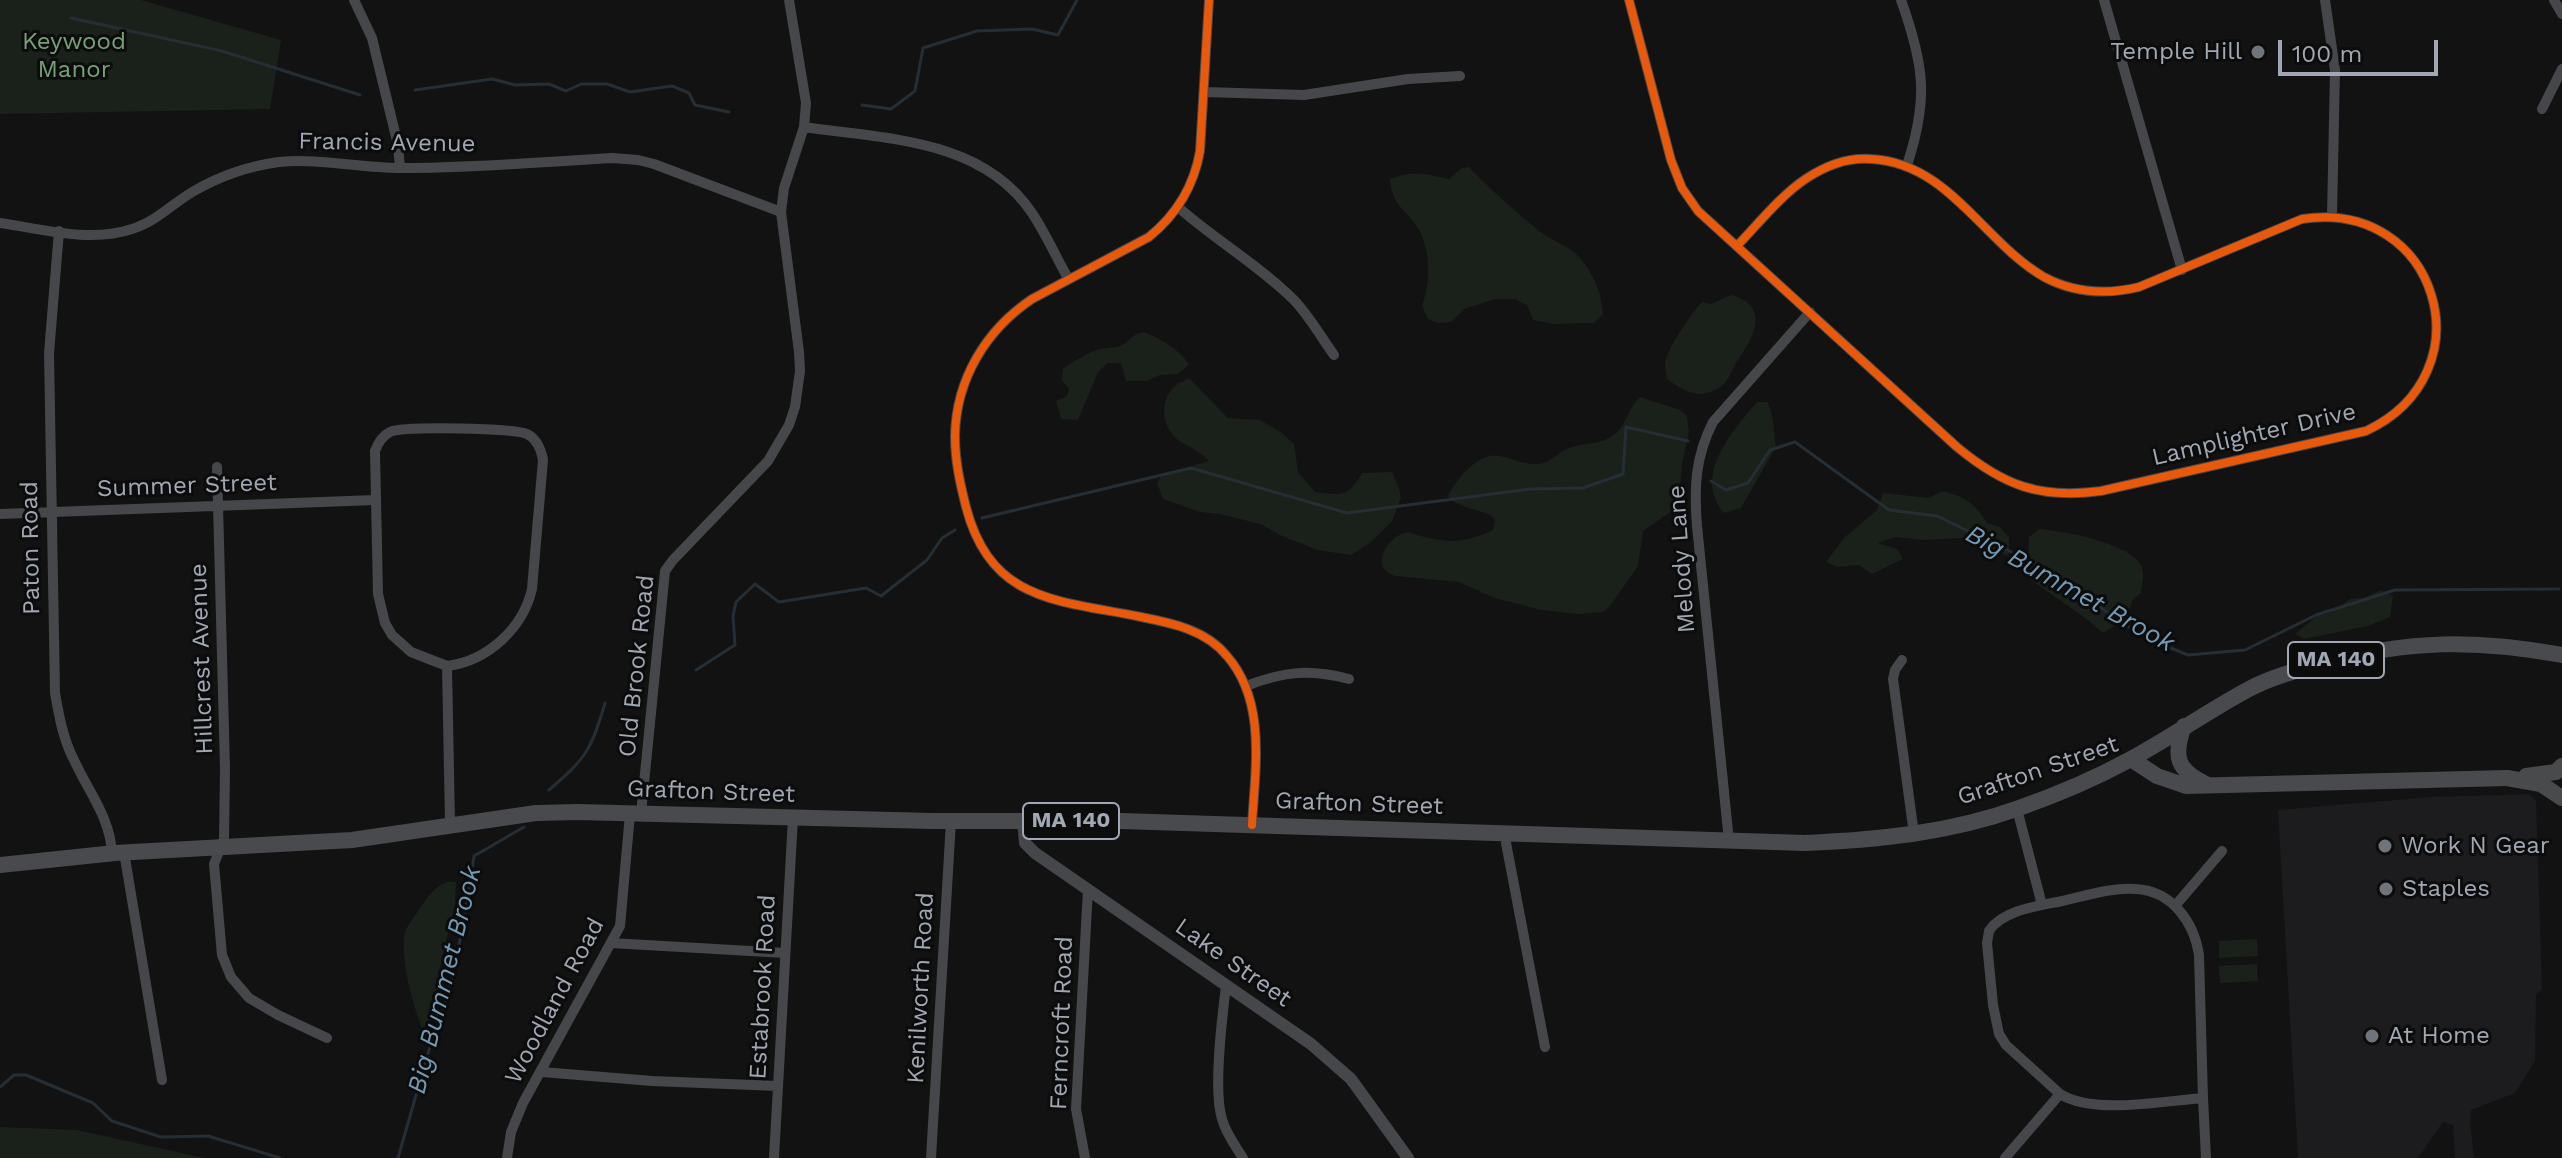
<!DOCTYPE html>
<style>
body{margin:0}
#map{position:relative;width:2562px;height:1158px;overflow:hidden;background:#121212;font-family:"Work Sans",sans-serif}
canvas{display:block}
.scale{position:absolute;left:2278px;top:40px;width:160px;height:36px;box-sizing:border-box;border:4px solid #a1a8b4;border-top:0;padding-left:10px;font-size:24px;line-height:28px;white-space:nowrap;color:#a1a8b4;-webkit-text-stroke:6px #0c0c0d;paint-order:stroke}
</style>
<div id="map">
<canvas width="2562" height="1158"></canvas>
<div class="scale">100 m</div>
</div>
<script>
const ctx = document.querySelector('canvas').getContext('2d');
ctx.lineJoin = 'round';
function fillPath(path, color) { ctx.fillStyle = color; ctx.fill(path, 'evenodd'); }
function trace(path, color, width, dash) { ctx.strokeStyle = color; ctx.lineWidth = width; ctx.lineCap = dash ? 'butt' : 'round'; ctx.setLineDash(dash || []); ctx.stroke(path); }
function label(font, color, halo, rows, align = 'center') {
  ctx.font = font + ' "Work Sans",sans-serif'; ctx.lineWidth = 6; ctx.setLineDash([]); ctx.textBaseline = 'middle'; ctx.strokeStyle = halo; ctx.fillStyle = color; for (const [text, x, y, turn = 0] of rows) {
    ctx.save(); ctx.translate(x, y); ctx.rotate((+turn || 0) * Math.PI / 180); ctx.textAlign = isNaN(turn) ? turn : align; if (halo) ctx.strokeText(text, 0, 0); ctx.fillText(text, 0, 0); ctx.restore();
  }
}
const built = new Path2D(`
 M2529 794 2536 801 2542 990 2536 994 2535 1061 2515 1093 2471 1110 2470 1122 2474 1158H2455L2453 1125 2443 1122 2418 1158H2298L2278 810 2433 797Z`);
const green = new Path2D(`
 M0 0H141L281 40 270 109 0 114Z
 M1469 167C1491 190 1514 210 1538 230 1549 239 1564 244 1575 253 1591 267 1602 293 1603 314L1594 323 1554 324 1533 320 1527 305 1515 299H1495L1464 309 1451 322 1438 323 1428 319 1422 306C1430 285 1431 253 1420 232 1408 209 1391 207 1390 179 1411 170 1427 174 1449 179L1462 168Z
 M1731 295C1772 306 1753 339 1736 363 1732 370 1729 379 1723 385 1719 389 1707 394 1701 394 1688 394 1677 386 1667 379 1666 373 1664 364 1666 359 1668 348 1694 309 1702 302L1711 304Z
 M1144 332C1159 338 1181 350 1189 365L1178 374 1160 375 1147 381H1126L1121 363H1108L1098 372 1078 420 1061 419 1056 401 1067 396 1069 389 1062 380 1063 369C1073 362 1084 354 1097 350 1105 347 1115 349 1122 345 1131 340 1133 333 1144 332Z
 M1189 378 1228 418 1260 420 1282 433 1294 444 1298 472 1315 492C1342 495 1348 498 1362 473L1392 472 1399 488 1401 498 1392 521 1370 543 1351 555 1317 550 1282 536 1260 524 1220 514 1200 512 1163 499 1157 483 1162 475 1209 461C1200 452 1194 449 1183 443 1164 433 1157 405 1173 388 1176 384 1184 381 1189 378Z
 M1640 397 1680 410 1687 416 1689 432 1682 464 1679 499 1672 511 1643 531 1638 566 1610 606 1603 612 1578 614 1541 610 1495 598 1459 582 1395 576C1368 567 1388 536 1407 532 1440 542 1460 546 1493 530L1495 521 1493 517C1479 508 1458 509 1448 496 1456 479 1479 451 1500 456 1513 458 1522 465 1536 464 1551 464 1556 453 1569 448 1583 442 1598 445 1611 437 1627 427 1627 409 1640 397Z
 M1757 402H1767C1775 415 1773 432 1776 447L1741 508 1724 513C1692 475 1733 431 1757 402Z
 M1942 491C1965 497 1974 502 1987 523L2000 527 2009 537V556L1960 538 1925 540 1895 537 1878 543 1897 549 1903 559 1872 574 1859 565 1837 567 1826 562 1845 537 1877 510 1883 493 1929 498Z
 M2039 529C2064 531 2123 542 2139 562 2146 571 2142 583 2141 593L2133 599 2127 618 2103 633 2088 620 2021 573V564L2028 558 2029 537Z
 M2381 590 2393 596 2390 617 2368 626 2304 639 2295 634 2317 616 2331 612 2350 599 2364 598Z
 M447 882H456L455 905 440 967 436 1001 425 1035C415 1014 397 951 406 929 410 922 416 915 420 908 429 895 433 888 447 882Z
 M2257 939 2258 956 2219 958V941Z
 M2257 964 2258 981 2220 983 2219 966Z
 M0 1127 77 1130 204 1158H0Z`);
const stream = new Path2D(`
 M71 18 222 51 360 95
 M415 90 492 79 515 85 549 84 566 91 581 84H607L630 92 672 86 689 93 695 105 729 112
 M862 105 891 109 915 91 923 48 977 31 1032 29 1058 35 1077 0
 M1711 481 1726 490 1748 483 1770 450 1795 442 1889 510 1937 516 2030 561 2146 638 2188 655 2245 650 2316 615 2395 590 2559 589
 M982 518 1191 468 1347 513 1530 489 1583 488 1623 474 1626 427 1688 441
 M696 670 735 645 733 616 736 602 755 584 779 602 866 588 881 596 927 560 942 538 955 530
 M549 790C586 758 591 751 605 703
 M0 1087 14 1075H26L93 1103 112 1121 161 1137 208 1136 280 1158
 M398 1158 433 1036C454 984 466 911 474 856L524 827`);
const minor = new Path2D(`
 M354 0 372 38 398 145 400 168
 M1209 0 1200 151C1194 186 1176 215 1149 237L1032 299C986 330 956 379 955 436 955 461 960 483 966 507 991 603 1059 600 1141 617 1172 623 1206 630 1227 656 1267 702 1255 769 1252 825
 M1629 0 1671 160 1682 188 1698 211 1957 447C2004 486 2040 499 2101 491L2366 431C2490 373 2438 198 2302 219L2139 287C2106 295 2074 293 2044 277 1983 242 1949 163 1871 159 1847 157 1827 165 1807 178 1781 195 1759 223 1737 246
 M1901 0C1924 64 1929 99 1907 165
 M2104 0 2182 270
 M2325 0 2335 70 2332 217
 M2554 0 2562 14
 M1204 92 1304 95 1408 79 1460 76
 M2542 109 2562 69
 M804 127C884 139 982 138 1032 213 1046 234 1056 257 1068 278
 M1178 207C1215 240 1259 265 1294 300 1310 317 1321 337 1334 355
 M0 223C42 229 90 243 132 229 156 222 173 203 194 191 220 176 249 166 279 162 319 158 360 168 400 168 471 168 542 162 612 158L638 160 654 164 781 212
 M59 231 49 353 55 693C59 716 63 739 74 760 88 791 110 817 112 853
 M217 467 225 769 224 839 214 864 222 955 231 977 249 998 278 1015 327 1038
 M0 514 375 500
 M1902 660 1895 670 1893 679 1914 834
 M447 666C488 661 523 628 532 589L543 460C541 449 537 439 527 434 513 428 404 426 390 432 382 436 378 443 375 451L378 594 385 623 392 635 411 652 447 666 450 824
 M1246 686C1285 671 1309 669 1349 679
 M2017 809 2042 905
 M641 814 665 571 673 560 768 461 789 425 795 407 800 371 799 352 781 212 784 188 804 127 806 103 789 0
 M1507 833 1506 843 1545 1047
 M1729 841 1697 526C1694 488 1695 457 1713 422L1810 312
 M124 852 162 1080
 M2175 906 2222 851
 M611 943 785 953
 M1226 986C1222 1018 1213 1091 1222 1119 1226 1134 1235 1145 1243 1158
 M542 1072 652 1081 778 1086
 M2060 1094 2006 1045 1999 1034 1993 1005 1987 943 1989 931C2002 910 2039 906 2062 901 2085 896 2112 887 2136 889 2172 891 2194 922 2199 955L2203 1098
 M507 1158 511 1132 523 1103 620 926 630 814
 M774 1158 793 818
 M931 1158 951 821
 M1085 1158 1076 1109 1088 889
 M2005 1158 2060 1094C2093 1115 2164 1101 2203 1098L2206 1158`);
const tertiary = new Path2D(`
 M1023 821 1025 843 1035 853 1311 1044 1351 1079 1408 1158`);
const primary = new Path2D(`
 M2184 726C2172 758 2178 771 2208 785
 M2131 759 2157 776 2186 786 2507 778
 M0 865 115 853 352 840 536 813 578 812 932 821H1121L1805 843C1877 840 1950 833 2019 808 2056 795 2094 779 2129 760 2170 738 2208 711 2249 689 2272 677 2298 670 2323 663 2408 640 2476 639 2562 655`);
const trunk = new Path2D(`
 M2526 776 2556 772 2562 766
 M2507 778 2541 784 2562 798`);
const cycleway = new Path2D(`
 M1209 0 1200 151C1194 186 1176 215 1149 237L1032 299C986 330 956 379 955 436 955 461 960 483 966 507 991 603 1059 600 1141 617 1172 623 1206 630 1227 656 1267 702 1255 769 1252 825
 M1629 0 1671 160 1682 188 1698 211 1957 447C2004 486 2040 499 2101 491L2366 431C2490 373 2438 198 2302 219L2139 287C2106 295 2074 293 2044 277 1983 242 1949 163 1871 159 1847 157 1827 165 1807 178 1781 195 1759 223 1737 246`);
const markers = [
 [2258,52,8,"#6f747b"],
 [2385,846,8,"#6f747b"],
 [2386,889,8,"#6f747b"],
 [2372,1036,8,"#6f747b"]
];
const shields = [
 [2336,660,96],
 [1071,821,96]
];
const shieldNames = [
 ["MA 140",2336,660],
 ["MA 140",1071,821]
];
const parkNames = [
 ["Keywood",74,42],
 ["Manor",74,70]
];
const poiNames = [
 ["Temple Hill",2242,52,"right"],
 ["Work N Gear",2401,846],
 ["Staples",2402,889],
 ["At Home",2388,1036]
];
const streetNames = [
 ["Francis Avenue",387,143,1],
 ["Lamplighter Drive",2254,435,-13],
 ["Summer Street",187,486,-2],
 ["Paton Road",31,548,-91],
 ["Melody Lane",1682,559,-94],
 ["Hillcrest Avenue",202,659,-92],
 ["Old Brook Road",637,666,-84],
 ["Grafton Street",2038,771,-19],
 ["Grafton Street",711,792,2],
 ["Grafton Street",1359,804,2],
 ["Lake Street",1233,963,35],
 ["Estabrook Road",763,987,-87],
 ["Kenilworth Road",921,988,-87],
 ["Woodland Road",555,1001,-62],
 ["Ferncroft Road",1062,1023,-88]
];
const waterNames = [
 ["Big Bummet Brook",2070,589,29],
 ["Big Bummet Brook",445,980,-76]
];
fillPath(built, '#1c1c1e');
fillPath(green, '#1a201a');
trace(stream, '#242e34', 3);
trace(minor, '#46474b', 10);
trace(tertiary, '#46474b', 12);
trace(primary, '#484a4d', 16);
trace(trunk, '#484a4c', 16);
trace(cycleway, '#e8590c', 8);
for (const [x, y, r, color] of markers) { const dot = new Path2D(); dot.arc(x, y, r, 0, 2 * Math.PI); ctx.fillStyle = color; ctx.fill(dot); trace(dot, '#0c0c0d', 3); }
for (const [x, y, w] of shields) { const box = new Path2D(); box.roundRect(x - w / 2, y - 18, w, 36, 6); ctx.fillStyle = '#0c0c0d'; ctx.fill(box); trace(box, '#a1a8b4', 2); }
label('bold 22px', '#a1a8b4', null, shieldNames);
label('24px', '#76a176', '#0c0c0d', parkNames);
label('24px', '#a1a8b4', '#0c0c0d', poiNames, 'left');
label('24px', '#a1a8b4', '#0c0c0d', streetNames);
label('italic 26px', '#7499b3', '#0c0c0d', waterNames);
</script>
